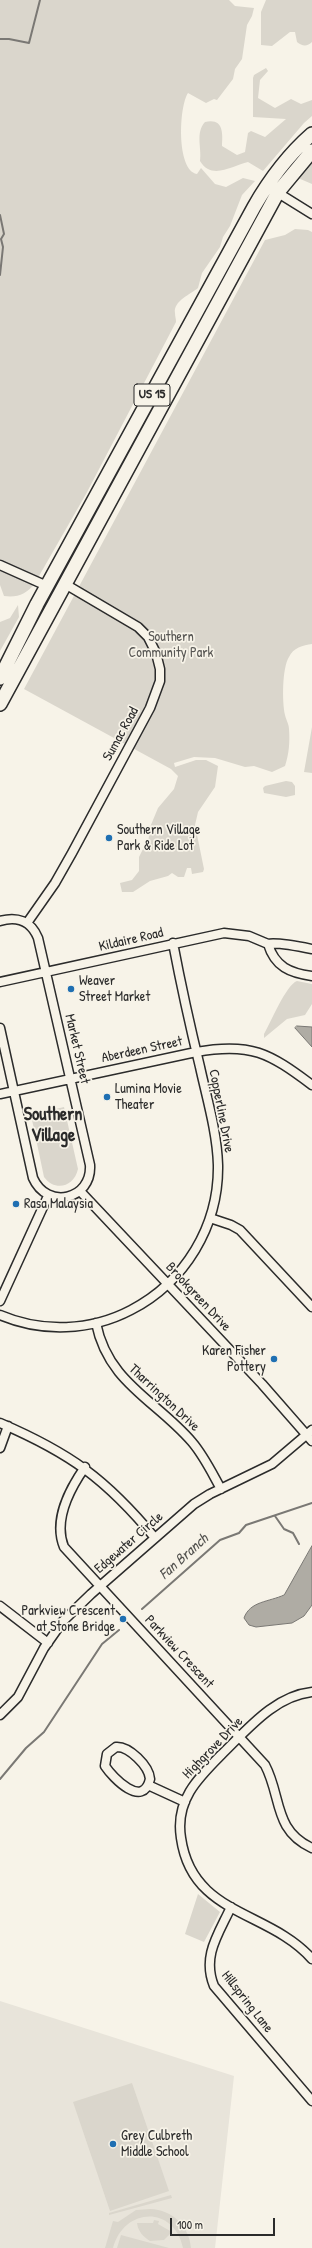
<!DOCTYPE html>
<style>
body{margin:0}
#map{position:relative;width:312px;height:2248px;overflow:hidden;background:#f7f3e8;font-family:"Patrick Hand",sans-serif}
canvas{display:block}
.scale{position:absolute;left:170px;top:2218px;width:105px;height:18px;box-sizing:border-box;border:2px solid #2b2b2b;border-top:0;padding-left:5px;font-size:12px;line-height:14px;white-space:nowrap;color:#2b2b2b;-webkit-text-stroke:3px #f7f3e8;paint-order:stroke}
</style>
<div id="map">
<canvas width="312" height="2248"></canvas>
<div class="scale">100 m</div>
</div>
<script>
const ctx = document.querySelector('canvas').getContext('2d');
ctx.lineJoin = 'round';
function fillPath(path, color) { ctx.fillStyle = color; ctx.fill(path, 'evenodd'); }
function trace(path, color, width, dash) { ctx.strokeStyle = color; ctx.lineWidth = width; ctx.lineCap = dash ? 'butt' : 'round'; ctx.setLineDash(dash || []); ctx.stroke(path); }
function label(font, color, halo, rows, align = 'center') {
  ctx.font = font + ' "Patrick Hand",sans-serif'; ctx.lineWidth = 3.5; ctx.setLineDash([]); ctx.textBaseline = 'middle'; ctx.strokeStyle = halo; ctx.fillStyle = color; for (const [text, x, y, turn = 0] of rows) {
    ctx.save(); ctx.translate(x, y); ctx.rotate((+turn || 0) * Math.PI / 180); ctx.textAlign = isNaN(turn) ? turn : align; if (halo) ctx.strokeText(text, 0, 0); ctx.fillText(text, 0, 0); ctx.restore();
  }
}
const built = new Path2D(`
 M0 2001 234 2076 215 2248H0Z`);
const green = new Path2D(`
 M0 0H229L235 6 254 8 252 16 247 25 242 59 235 69 233 79 217 100 214 99 206 103 188 93C179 106 176 170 197 174L201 168 215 184 226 187 243 178 255 181 242 195 230 226 223 237 220 247 202 273 198 288C191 294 173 301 175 313 175 317 176 318 176 322L86 494 35 583C27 594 17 598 4 596L0 585Z
 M266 0H312V42C307 47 302 46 297 42L295 32H290L272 46 261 45V12Z
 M266 68 268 71 260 80 258 98 275 108 291 99 301 104 312 100V116L304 123 263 171 248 162C233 165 212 181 200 161 202 148 195 133 205 122 223 118 223 132 222 146L237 155 245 152 248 133 251 131 265 137 286 119 253 117V78L254 75Z
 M312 163V184L298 178Z
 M295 229 308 230 312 232V644C303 645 293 648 289 657 282 668 282 702 285 715 286 720 289 724 289 729 290 742 289 754 285 766L272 772 254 766 245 767 215 758 194 757 174 763 175 767 196 760H206L218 766 215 787 198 812 195 825 204 869 203 872 192 874 191 868H187L184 877H178L172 873 168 876 150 881 133 892H122L120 883 132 880 139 871V857L149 837 148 832 158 808 174 789 178 776 171 769 24 689 265 240 285 235Z
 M18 605 19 617 0 651V622L10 618Z
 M312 727V773L304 772Z
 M286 781 292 782 295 786V795L286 797 264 793 263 788 265 786Z
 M297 981 312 984V1004L305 1015 287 1019 264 1038V1034C271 1022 286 985 297 981Z
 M64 1107 78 1169C74 1187 55 1192 44 1177L31 1115Z
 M198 1894 220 1912 204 1942 185 1934Z
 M132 2083 169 2191 110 2211 73 2102Z
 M171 2195 172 2198 109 2215V2213Z
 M150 2209C173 2210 189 2226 191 2248H183C174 2205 124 2207 113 2248H105L113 2221 118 2222 136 2210Z
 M154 2220 159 2221 158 2224 172 2232 164 2240 150 2241C144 2237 138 2232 137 2223H153Z
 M121 2235 169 2248H117Z`);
const water = new Path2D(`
 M297 1026 312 1027V1047L295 1028Z
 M312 1546V1605L304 1616 292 1623 256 1627 249 1625 244 1618C250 1601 269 1602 284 1595Z`);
const stream = new Path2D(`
 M0 39H9L29 43 40 0
 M0 215 4 234 1 239 3 247 0 275
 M275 1516 284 1529 293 1533 299 1544
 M142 1609 220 1540 239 1533 246 1525 312 1503
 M0 1779 26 1748 44 1732 102 1644 119 1630`);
const minor = new Path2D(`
 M275 191 312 214
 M0 565 47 586
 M0 921C17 916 31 921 38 938L90 1165C92 1200 47 1210 33 1178L0 1028
 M27 923 55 883 72 853 150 708 160 681V669L156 653 148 637 138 627 65 584
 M268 944C275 967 290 973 312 976
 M0 982 224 933 249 936 268 944C276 942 302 947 312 949
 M0 1094 196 1052C251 1042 269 1053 312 1085
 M80 1191 262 1384 312 1441
 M210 1218 231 1225 240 1230 312 1307
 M0 1301 48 1196
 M0 1315C42 1333 91 1331 131 1310 185 1282 219 1226 218 1165 217 1132 207 1099 200 1067 190 1026 181 985 173 943
 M96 1323C108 1383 156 1400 192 1442 204 1456 212 1473 221 1489
 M0 1423C70 1453 106 1479 155 1538
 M0 1448 8 1426
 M85 1467C69 1490 53 1520 64 1547L265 1765C282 1797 273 1830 312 1848
 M0 1606 48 1643
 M312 1692C274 1696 247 1730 221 1755 197 1779 175 1801 181 1838 192 1916 269 1910 312 1959
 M0 1715 18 1697 44 1648 63 1621 91 1594 194 1504 210 1494 272 1464 312 1430
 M116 1747C129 1746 149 1766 150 1779 143 1809 113 1778 105 1766L107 1754Z
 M148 1785 185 1802
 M231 1907C218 1935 202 1956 214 1986L312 2101`);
const trunk = new Path2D(`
 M0 678 37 604 254 207C270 179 288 155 312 134
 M0 704 278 192 312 151`);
const markers = [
 [109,838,4,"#1f6fb2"],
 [71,989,4,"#1f6fb2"],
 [107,1097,4,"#1f6fb2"],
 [16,1204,4,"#1f6fb2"],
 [274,1359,4,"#1f6fb2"],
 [123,1619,4,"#1f6fb2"],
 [113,2144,4,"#1f6fb2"]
];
const shields = [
 [152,395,36]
];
const shieldNames = [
 ["US 15",152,395]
];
const parkNames = [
 ["Southern",171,637],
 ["Community Park",171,653]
];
const streetNames = [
 ["Sumac Road",121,734,-61],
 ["Kildaire Road",131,940,-13],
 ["Market Street",77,1049,77],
 ["Aberdeen Street",142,1050,-12],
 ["Copperline Drive",221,1111,79],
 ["Brookgreen Drive",198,1297,47],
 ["Tharrington Drive",164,1398,43],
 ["Edgewater Circle",129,1543,-41],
 ["Parkview Crescent",179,1652,47],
 ["Highgrove Drive",213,1748,-46],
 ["Hillspring Lane",247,2002,52]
];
const poiNames = [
 ["Southern Village",117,830],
 ["Park & Ride Lot",117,846],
 ["Weaver",79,981],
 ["Street Market",79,997],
 ["Lumina Movie",115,1089],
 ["Theater",115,1105],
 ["Rasa Malaysia",24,1204],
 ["Karen Fisher",266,1351,"right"],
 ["Pottery",266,1367,"right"],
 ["Parkview Crescent",115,1611,"right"],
 ["at Stone Bridge",115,1627,"right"],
 ["Grey Culbreth",121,2136],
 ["Middle School",121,2152]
];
const waterNames = [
 ["Fan Branch",184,1557,-42]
];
const districtNames = [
 ["Southern",53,1115],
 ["Village",53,1136]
];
fillPath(built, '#e8e4da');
fillPath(green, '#dad6cc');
fillPath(water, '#afaca4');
trace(water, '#7a7874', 1);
trace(stream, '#7a7874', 2);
trace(minor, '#2b2b2b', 11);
trace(trunk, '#2b2b2b', 16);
trace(minor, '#f7f3e8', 8);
trace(trunk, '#f7f3e8', 13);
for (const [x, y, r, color] of markers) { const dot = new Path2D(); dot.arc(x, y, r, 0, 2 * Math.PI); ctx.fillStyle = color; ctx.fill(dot); trace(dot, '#f7f3e8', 1.5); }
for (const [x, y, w] of shields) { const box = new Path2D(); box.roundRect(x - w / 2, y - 11, w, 22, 3); ctx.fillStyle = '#f7f3e8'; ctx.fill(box); trace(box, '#2b2b2b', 1); }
label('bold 13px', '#2b2b2b', null, shieldNames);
label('14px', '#575653', '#f7f3e8', parkNames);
label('14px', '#2b2b2b', '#f7f3e8', streetNames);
label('14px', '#2b2b2b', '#f7f3e8', poiNames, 'left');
label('italic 15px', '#53524f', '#f7f3e8', waterNames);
label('bold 18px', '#2b2b2b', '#f7f3e8', districtNames);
</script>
